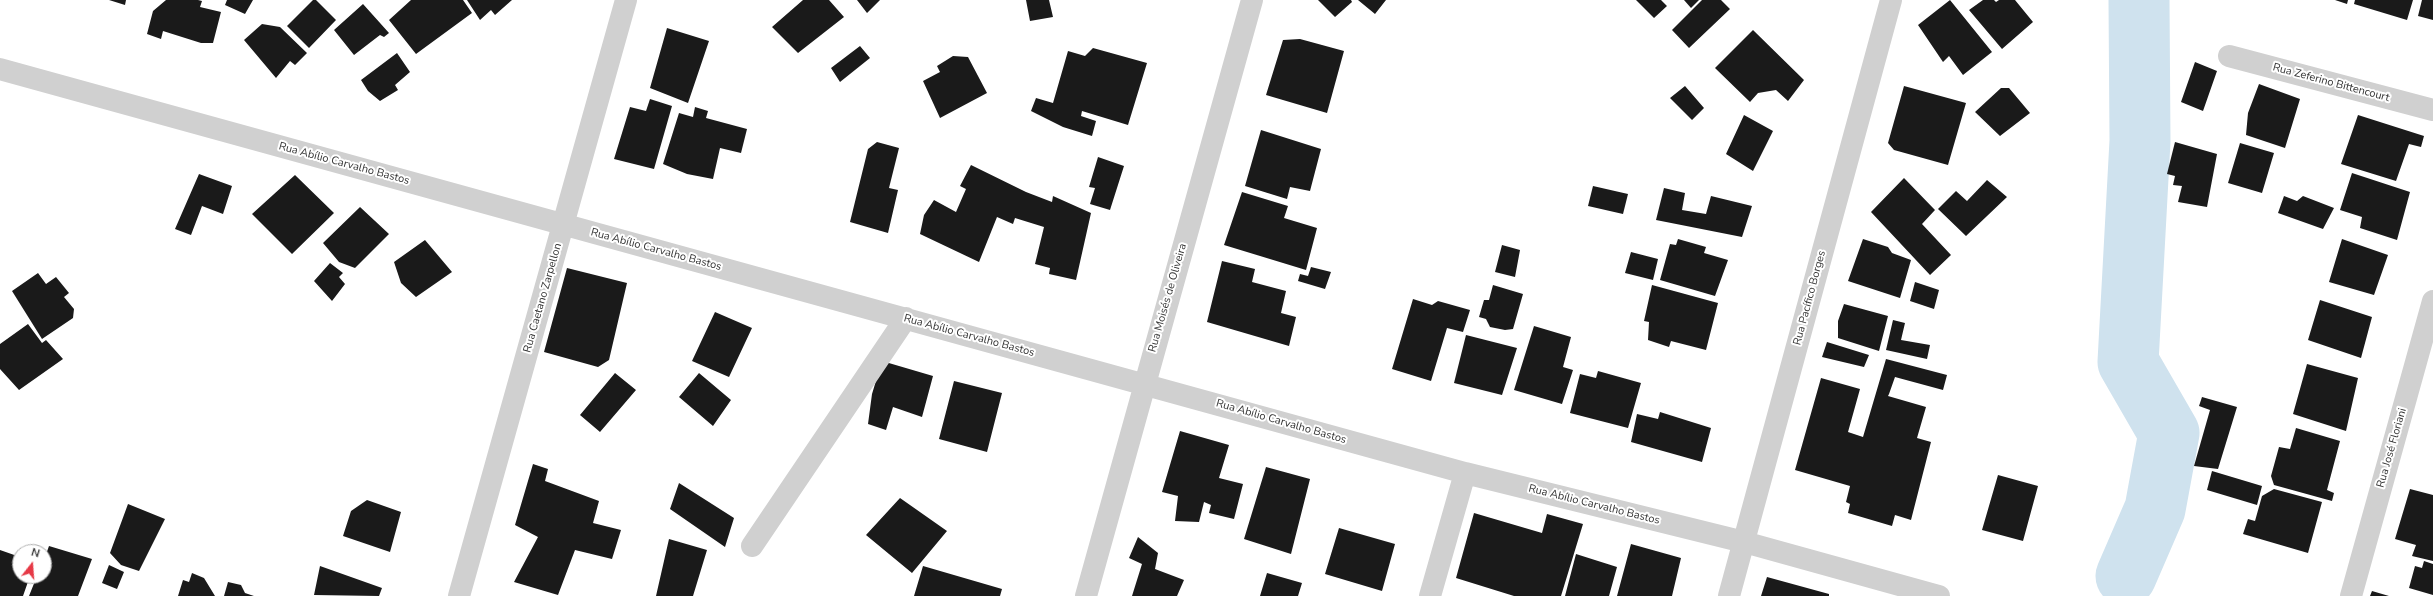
<!DOCTYPE html>
<meta charset="utf-8">
<style>
body{margin:0}
#map{position:relative;width:2433px;height:596px;overflow:hidden;background:#fff;font-family:"Nunito Sans",sans-serif}
canvas{display:block}
.north{position:absolute;left:12px;top:544px;width:40px;height:40px;box-sizing:border-box;background:#fff;border:1px solid #adadad;border-radius:50%;rotate:17deg;font-size:11px;font-weight:700;line-height:16px;text-align:center;color:#333}
.north::after{content:'';display:block;margin:auto;width:14px;height:18px;background:#e63946;clip-path:polygon(50% 0,100% 100%,50% 72%,0 100%)}
</style>
<div id="map">
<canvas width="2433" height="596"></canvas>
<div class="north">N</div>
</div>
<script>
const ctx = document.querySelector('canvas').getContext('2d');
ctx.lineJoin = 'round';
function trace(path, color, width, dash) { ctx.strokeStyle = color; ctx.lineWidth = width; ctx.lineCap = dash ? 'butt' : 'round'; ctx.setLineDash(dash || []); ctx.stroke(path); }
function fillPath(path, color) { ctx.fillStyle = color; ctx.fill(path, 'evenodd'); }
function label(font, color, halo, rows, align = 'center') {
  ctx.font = font + ' "Nunito Sans",sans-serif'; ctx.lineWidth = 4; ctx.setLineDash([]); ctx.textBaseline = 'middle'; ctx.strokeStyle = halo; ctx.fillStyle = color; for (const [text, x, y, turn = 0] of rows) {
    ctx.save(); ctx.translate(x, y); ctx.rotate((+turn || 0) * Math.PI / 180); ctx.textAlign = isNaN(turn) ? turn : align; if (halo) ctx.strokeText(text, 0, 0); ctx.fillText(text, 0, 0); ctx.restore();
  }
}
const river = new Path2D(`
 M2126 576 2155 509 2169 433 2128 362 2140 141 2139 0`);
const building = new Path2D(`
 M109 0H126L125 5Z
 M166 0H198L202 1 200 7 221 12 213 43H201L163 31 161 39 147 34 153 11Z
 M227 0H253L245 14 225 5Z
 M313 0H316L336 20 309 48 287 26Z
 M411 0H463L472 13 416 54 389 20Z
 M467 0H512L495 15 491 10 480 20Z
 M803 0H829L844 17 798 53 772 27Z
 M857 0H880L867 13Z
 M1026 0H1049L1053 17 1030 21Z
 M1318 0H1351L1352 2 1335 17Z
 M1358 0H1386L1375 14Z
 M1636 0H1661L1667 6 1654 18Z
 M1684 0H1699L1691 8Z
 M1702 0H1721L1730 9 1689 48 1672 30Z
 M1950 0 1992 52 1963 75 1949 56 1943 62 1918 25Z
 M1983 0H1994L1996 2 1999 0H2015L2033 22 2002 49 1969 10Z
 M2335 0H2348L2347 4Z
 M2355 0H2413L2407 20 2354 4Z
 M2422 0H2433V20L2418 16Z
 M363 4 389 33 384 37 380 35 354 55 334 30Z
 M262 24 280 27 307 53 295 65 290 61 276 78 244 40Z
 M667 28 709 41 688 103 650 88Z
 M1753 30 1804 80 1788 101 1776 90 1758 93 1750 102 1715 68Z
 M1300 39 1344 51 1327 113 1266 95 1283 40Z
 M860 46 870 58 840 82 831 68Z
 M1093 48 1147 63 1128 125 1082 111 1081 116 1096 121 1092 136 1063 127 1031 111 1036 98 1053 103 1068 51 1085 56Z
 M397 53 410 72 395 85 398 90 380 101 368 91 361 80Z
 M953 56 968 57 987 93 940 118 923 81 940 72 937 66Z
 M2195 62 2217 71 2203 111 2181 102Z
 M2259 84 2300 99 2285 148 2246 135 2248 113Z
 M1685 86 1704 108 1692 120 1670 98Z
 M1904 86 1966 103 1948 165 1894 150 1888 143Z
 M2001 88H2009L2030 113 2000 136 1975 112Z
 M650 99 672 106 654 169 614 159 630 107 646 111Z
 M695 107 708 111 706 118 747 129 741 153 720 148 713 179 687 174 663 164 679 113 693 117Z
 M1744 115 1773 131 1753 171 1726 154Z
 M2358 115 2424 136 2421 147 2409 144 2396 181 2341 164Z
 M1261 130 1321 149 1310 191 1290 187 1287 199 1245 186Z
 M877 142 899 148 889 188 898 190 888 233 850 222 868 149Z
 M2175 142 2217 154 2207 207 2178 202 2182 186 2173 185 2175 176 2167 174Z
 M2240 143 2274 153 2262 193 2228 183Z
 M1098 157 1124 166 1110 210 1090 204 1095 188 1089 187Z
 M971 165 1026 192 1052 202 1053 196 1091 213 1076 280 1049 274 1050 268 1035 264 1044 227 1015 218 1013 224 997 217 979 262 920 234 924 215 934 200 956 212 966 189 960 186Z
 M2352 173 2410 192 2397 240 2360 228 2362 217 2340 210Z
 M199 174 232 186 223 214 202 206 191 235 175 229Z
 M295 175 334 213 292 254 252 214Z
 M1904 178 1935 210 1922 224 1951 255 1930 275 1871 212Z
 M1987 180 2007 197 1966 236 1938 209 1956 191 1967 201Z
 M1593 186 1628 194 1623 214 1588 206Z
 M1664 188 1685 193 1682 210 1706 214 1711 196 1752 206 1742 237 1656 220Z
 M1242 192 1288 206 1284 218 1317 228 1306 270 1224 245Z
 M2284 196 2297 201 2303 196 2334 208 2323 229 2278 213Z
 M360 207 389 234 355 268 339 262 323 243Z
 M1678 239 1706 247 1704 253 1728 260 1715 296 1660 280 1670 244 1676 245Z
 M1863 239 1888 247 1892 253 1911 260 1900 298 1848 281Z
 M2342 239 2388 255 2374 295 2329 282Z
 M425 240 452 272 416 297 401 283 394 262Z
 M1502 245 1520 250 1515 277 1495 272Z
 M1631 252 1658 259 1653 280 1625 273Z
 M1222 261 1255 269 1252 282 1286 291 1281 313 1296 317 1289 346 1207 322Z
 M330 263 343 273 339 277 345 284 332 301 314 281Z
 M1311 267 1331 272 1325 289 1298 281 1300 274 1308 276Z
 M567 268 627 283 609 360 598 367 544 352Z
 M38 273 46 284 56 277 69 293 64 297 74 309 73 318 42 339 12 291Z
 M1915 282 1939 290 1934 309 1910 301Z
 M1493 285 1523 294 1513 329 1505 330 1490 327 1486 319 1479 317 1484 300H1489Z
 M1652 285 1718 303 1706 350 1671 341 1669 347 1648 340 1649 322 1644 321Z
 M1413 299 1432 305 1438 301 1470 310 1463 332 1447 328 1431 381 1392 369Z
 M2320 300 2372 317 2361 358 2308 340Z
 M1844 304 1888 316 1879 351 1838 338V321Z
 M715 312 752 328 729 377 692 361Z
 M1893 320 1905 323 1901 340 1930 345 1927 359 1886 350Z
 M28 324 42 343 46 340 63 359 19 390 0 369V344Z
 M1534 326 1571 337 1563 367 1573 370 1562 404 1514 390Z
 M1466 335 1517 348 1502 395 1454 383Z
 M1827 342 1869 355 1864 367 1822 357Z
 M1886 359 1947 375 1943 390 1895 377 1889 394 1888 396 1926 407 1917 438 1931 442 1911 520 1895 515 1892 526 1848 513 1850 504 1846 502 1850 486 1795 470 1821 378 1860 389 1848 432 1863 437Z
 M882 361 933 376 922 417 893 407 886 430 868 424 872 394Z
 M2307 364 2358 378 2346 431 2293 414Z
 M1598 371 1641 383 1628 428 1570 413 1580 374 1596 378Z
 M615 373 636 390 600 432 580 415Z
 M699 373 731 400 713 426 679 397Z
 M954 381 1002 393 987 452 939 439Z
 M2202 397 2237 407 2218 469 2194 466 2210 410 2199 406Z
 M1660 412 1711 428 1702 462 1631 442 1637 414 1658 419Z
 M2296 428 2340 441 2327 490 2334 493 2332 501 2274 485 2271 476 2279 447 2290 449Z
 M1180 431 1229 445 1219 478 1243 484 1234 519 1209 513 1211 505 1204 502 1199 522 1175 521 1178 496 1162 492Z
 M533 464 548 469 545 481 599 501 593 523 621 530 612 559 575 550 558 595 514 582 538 537 515 525Z
 M1266 467 1310 479 1291 554 1244 539Z
 M2212 471 2262 486 2257 505 2207 490Z
 M1998 475 2038 486 2023 541 1982 530Z
 M679 483 734 518 725 547 670 509Z
 M2274 489 2322 502 2308 553 2243 534 2248 519 2255 521 2262 496Z
 M2410 489 2433 495V561L2412 556 2416 545 2395 539Z
 M900 498 947 531 912 573 866 535Z
 M367 500 401 512 390 552 343 536 351 511Z
 M128 504 165 519 139 571 121 565 110 553Z
 M1474 513 1542 533 1547 514 1583 524 1561 596H1514L1456 578Z
 M1339 528 1395 544 1382 591 1325 574Z
 M1138 537 1158 553 1155 569 1184 580 1177 596H1132L1142 564 1129 558Z
 M669 539 707 550 693 596H656Z
 M1631 544 1681 558 1672 596H1617Z
 M49 546 92 559 78 596H29L37 576H44V560Z
 M0 550 20 557V576H30L23 596H0Z
 M1576 554 1617 567 1609 596H1565Z
 M2424 561 2433 564V595L2409 588 2415 566 2422 568Z
 M109 565 124 572 117 589 102 583Z
 M320 566 382 588 379 596 314 595Z
 M923 566 1002 589 1000 596H914Z
 M192 573 204 578 215 596H178L183 580 189 582Z
 M1267 573 1302 583 1298 596H1260Z
 M1767 577 1829 594V596H1761Z
 M228 582 241 585 245 593 254 596H224Z
 M2372 591 2389 596H2370Z`);
const minor = new Path2D(`
 M2229 56 2433 110
 M0 69 1465 473 1744 542 1939 596
 M752 546 906 318
 M459 596 626 0
 M1086 596 1252 0
 M1430 596 1465 473
 M1729 596 1891 0
 M2351 596 2433 301`);
const streetNames = [
 ["Rua Zeferino Bittencourt",2331,83,15],
 ["Rua Abílio Carvalho Bastos",344,164,15],
 ["Rua Abílio Carvalho Bastos",656,250,15],
 ["Rua Caetano Zarpellon",543,298,-74],
 ["Rua Moisés de Oliveira",1168,298,-74],
 ["Rua Pacífico Borges",1810,298,-75],
 ["Rua Abílio Carvalho Bastos",969,336,15],
 ["Rua Abílio Carvalho Bastos",1281,422,16],
 ["Rua José Floriani",2392,448,-74],
 ["Rua Abílio Carvalho Bastos",1594,505,14]
];
trace(river, '#cfe2ee', 61);
fillPath(building, '#1a1a1a');
trace(minor, '#d0d0d0', 22);
label('11px', '#333', '#fff', streetNames);
</script>
